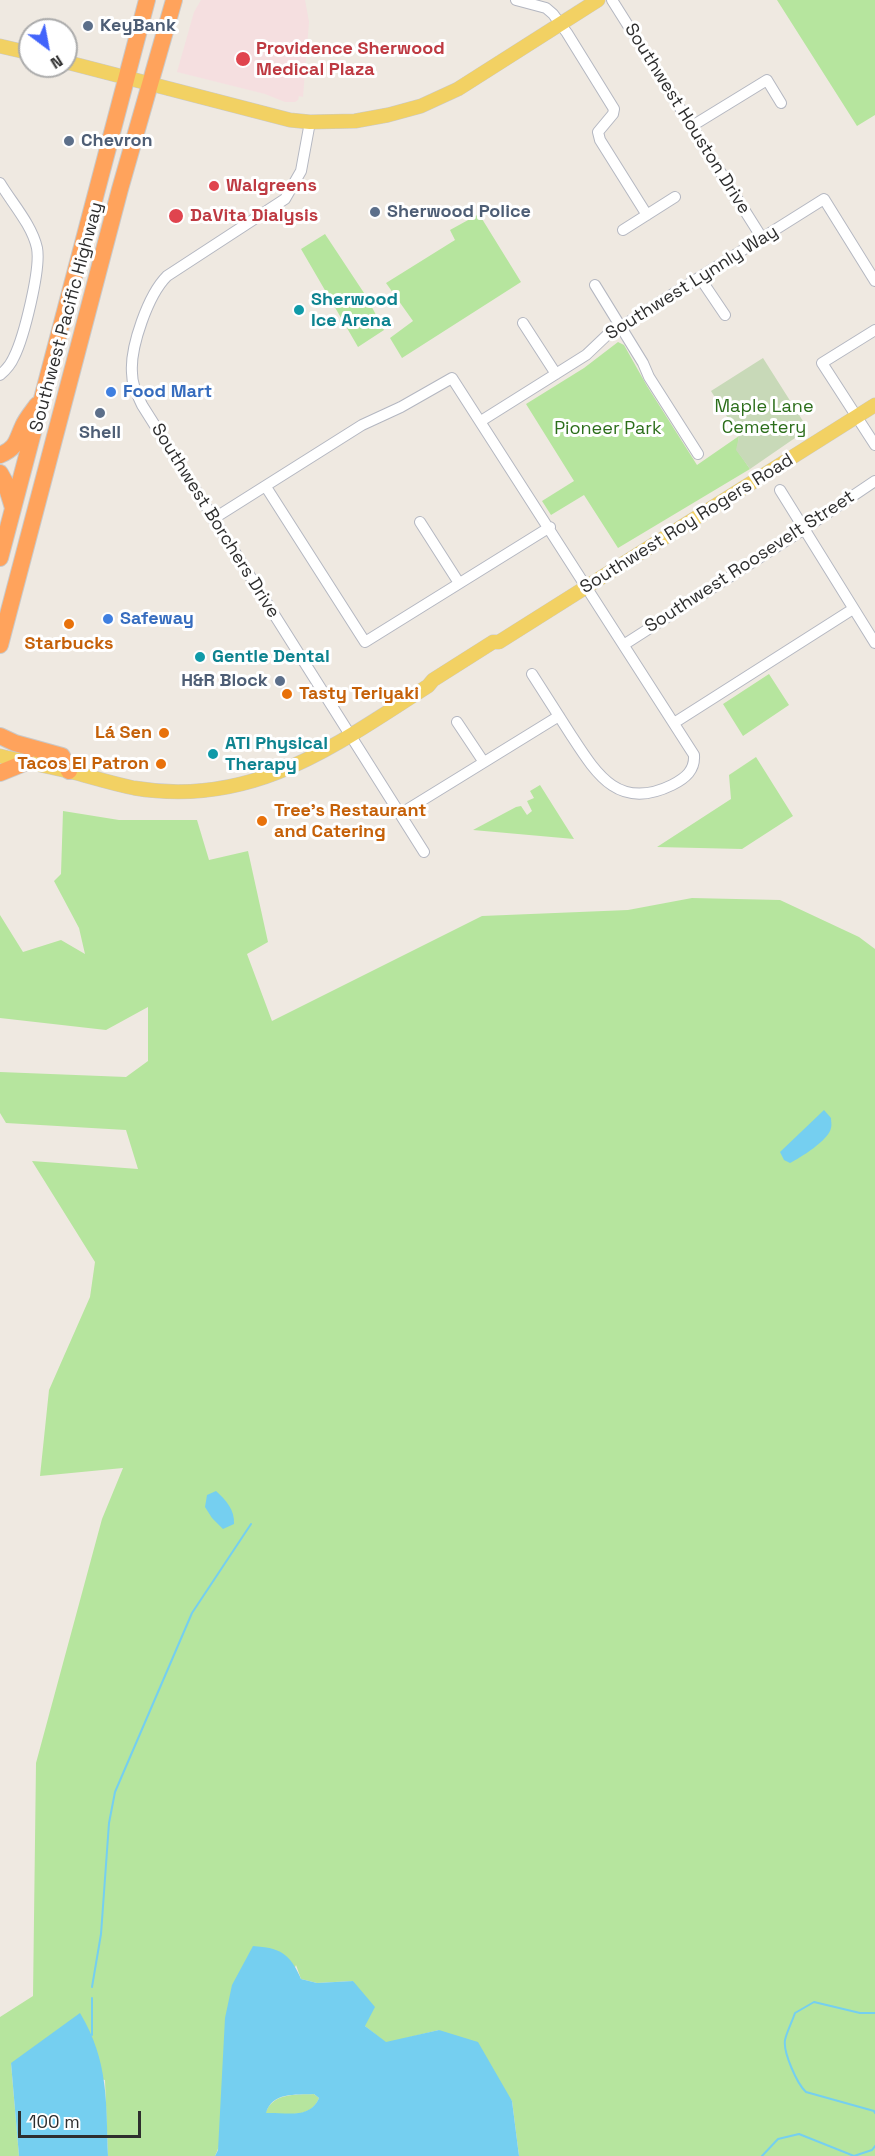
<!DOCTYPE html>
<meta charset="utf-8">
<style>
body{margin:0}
#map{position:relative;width:875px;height:2156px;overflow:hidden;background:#efe9e1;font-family:"Space Grotesk",sans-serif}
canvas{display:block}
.north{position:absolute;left:18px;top:18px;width:60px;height:60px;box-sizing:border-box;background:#fff;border:2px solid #ababab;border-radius:50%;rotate:148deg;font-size:16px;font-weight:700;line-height:24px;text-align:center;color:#2e2e2e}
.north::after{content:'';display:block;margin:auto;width:21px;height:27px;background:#4264fb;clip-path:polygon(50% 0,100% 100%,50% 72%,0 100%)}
.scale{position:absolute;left:18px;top:2111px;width:123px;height:27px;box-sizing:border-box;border:3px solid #2e2e2e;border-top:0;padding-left:8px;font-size:18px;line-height:21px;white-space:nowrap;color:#2e2e2e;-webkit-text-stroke:4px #fff;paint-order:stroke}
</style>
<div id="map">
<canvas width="875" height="2156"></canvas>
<div class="north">N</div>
<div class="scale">100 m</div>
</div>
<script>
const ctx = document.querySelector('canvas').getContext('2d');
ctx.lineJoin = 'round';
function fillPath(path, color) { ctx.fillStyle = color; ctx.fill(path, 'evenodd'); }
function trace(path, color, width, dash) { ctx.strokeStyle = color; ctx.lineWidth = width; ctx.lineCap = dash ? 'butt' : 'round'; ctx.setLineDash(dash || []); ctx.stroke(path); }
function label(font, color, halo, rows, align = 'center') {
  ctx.font = font + ' "Space Grotesk",sans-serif'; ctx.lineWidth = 6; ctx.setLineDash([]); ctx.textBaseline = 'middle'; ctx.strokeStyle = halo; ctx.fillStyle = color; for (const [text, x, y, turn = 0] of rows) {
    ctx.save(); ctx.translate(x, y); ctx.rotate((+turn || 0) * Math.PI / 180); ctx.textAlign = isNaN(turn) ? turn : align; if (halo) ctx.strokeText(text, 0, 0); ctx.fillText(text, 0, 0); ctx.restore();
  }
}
const medical = new Path2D(`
 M201 0H305L309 22 303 97 299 96 298 100 295 102H285L265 94 177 72 194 12Z`);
const green = new Path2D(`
 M777 0H875V115L857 126Z
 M479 214 521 282 402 358 390 338 413 321 386 283 455 240 450 230Z
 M325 234 366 296 384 330 358 347 301 249Z
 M618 342 624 345 647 386 697 465 739 436 737 450 750 469 618 548 584 495 551 515 542 501 574 481 526 404 584 368Z
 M769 674 789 705 743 736 723 704Z
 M756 757 793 816 742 849 657 847 731 799 729 775Z
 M540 785 574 839 473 830 516 807 521 806 527 815 532 811 527 801 534 798 530 791Z
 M63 811 119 820H197L209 860 248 851 268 942 247 954 272 1021 482 916 628 910 692 898 780 900 859 937 875 949V2156H519L512 2101 439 2030 386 2043 365 2026 353 1981 317 1983 301 1979 296 1965 215 2156H108L105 2080 11 2063 19 2156H0V2017L33 1996 36 1763 102 1519 123 1468 40 1476 49 1390 90 1297 95 1262 32 1161 138 1169 126 1130 6 1123 0 1113V1072L126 1077 148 1061V1007L106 1030 0 1018V915L23 952 61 940 85 954 79 928 54 881 61 874Z
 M314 2094 319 2098C310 2121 284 2112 265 2114 273 2092 295 2095 314 2094Z`);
const cemetery = new Path2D(`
 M763 358 808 429 750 469 736 450 739 436 711 391Z`);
const water = new Path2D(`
 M824 1110 831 1118C831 1121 832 1125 831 1128 829 1140 800 1158 790 1163L784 1160 780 1152Z
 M216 1491C226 1500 235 1510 234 1524L223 1529 212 1518 205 1507 207 1495Z
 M253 1946C280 1948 290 1953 301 1979L317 1983 353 1981 375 2007 365 2026 386 2042 439 2030 478 2042 512 2101 519 2156H215L218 2150 225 2018 232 1985ZM314 2094 319 2098C310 2120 284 2112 266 2113 272 2092 295 2095 314 2094Z
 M80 2013C109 2061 106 2103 108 2156H19L11 2063Z`);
const stream = new Path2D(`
 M92 1987 101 1934 109 1823 115 1792 192 1613 251 1524
 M92 1998V2035
 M875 2013H860L814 2002 795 2013C792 2022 787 2031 785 2040 783 2052 797 2084 806 2092L874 2111 875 2113
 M762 2156 778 2139 799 2134 854 2156
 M854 2156 872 2150 875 2146`);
const minor = new Path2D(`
 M516 0 546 8 553 14 567 33 614 109 613 114 598 132 600 140 647 215
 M612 0 762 238
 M310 122 301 171 285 199 167 276C148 295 130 347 132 373 132 385 137 394 142 405L424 852
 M692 126 767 80 781 103
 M0 183C12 203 32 225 37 248 41 269 24 337 14 357 11 364 6 370 0 375
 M623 230 675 197
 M700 278 725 315
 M595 285 643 363 649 377 698 454
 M523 323 556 374
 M875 330 822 363 875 445
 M481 421 586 355 606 336 824 199 875 281
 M266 487 365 642 550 527
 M780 490 875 643
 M213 519 362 425 401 407 452 378 694 755C695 770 686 778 672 785 619 811 597 775 571 735 558 715 545 694 532 674
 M420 522 459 583
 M625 644 795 535 875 481
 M457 722 483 761
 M674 723 853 609
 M400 814 559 716`);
const major = new Path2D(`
 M0 46 30 53
 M66 62 290 120 310 122 355 121 388 115 421 106 458 89 598 0
 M0 756C25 762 51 767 76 773 95 778 114 784 134 788 253 808 334 746 428 686L433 680 493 642H499L875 405`);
const highway = new Path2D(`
 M0 455C17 448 16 441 23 426 26 419 32 412 37 405
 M0 473 5 482 13 508
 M0 558 147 0
 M0 645 120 189 174 0
 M0 736 15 743 62 756 69 771
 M0 773 27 762`);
const markers = [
 [88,26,6,"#5c6f8a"],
 [243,59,8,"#e0444e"],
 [69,141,6,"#5c6f8a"],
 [214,186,6,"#e0444e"],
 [375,212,6,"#5c6f8a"],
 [176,216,8,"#e0444e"],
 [299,310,6,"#0f9aa8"],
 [111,392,6,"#3f7fe0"],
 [100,413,6,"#5c6f8a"],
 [108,619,6,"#3f7fe0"],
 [69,624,6,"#e8710a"],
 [200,657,6,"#0f9aa8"],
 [280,681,6,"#5c6f8a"],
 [287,694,6,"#e8710a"],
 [164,733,6,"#e8710a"],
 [213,754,6,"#0f9aa8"],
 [161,764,6,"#e8710a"],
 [262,821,6,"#e8710a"]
];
const serviceNames = [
 ["KeyBank",100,26],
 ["Chevron",81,141],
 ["Sherwood Police",387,212],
 ["Shell",100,433,"center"],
 ["H&R Block",268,681,"right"]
];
const healthNames = [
 ["Providence Sherwood",256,49],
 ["Medical Plaza",256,70],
 ["Walgreens",226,186],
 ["DaVita Dialysis",190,216]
];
const streetNames = [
 ["Southwest Houston Drive",687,119,58],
 ["Southwest Lynnly Way",692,283,-32],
 ["Southwest Pacific Highway",67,317,-75],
 ["Southwest Borchers Drive",215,521,58],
 ["Southwest Roy Rogers Road",687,524,-32],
 ["Southwest Roosevelt Street",750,562,-33]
];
const cultureNames = [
 ["Sherwood",311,300],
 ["Ice Arena",311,321],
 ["Gentle Dental",212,657],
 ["ATI Physical",225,744],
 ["Therapy",225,765]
];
const shopNames = [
 ["Food Mart",123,392],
 ["Safeway",120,619]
];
const parkNames = [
 ["Maple Lane",764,407],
 ["Cemetery",764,428],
 ["Pioneer Park",608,429]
];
const foodNames = [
 ["Starbucks",69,644,"center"],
 ["Tasty Teriyaki",299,694],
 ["Lá Sen",152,733,"right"],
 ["Tacos El Patron",149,764,"right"],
 ["Tree's Restaurant",274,811],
 ["and Catering",274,832]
];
fillPath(medical, '#f5dfe0');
fillPath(green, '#b6e59e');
fillPath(cemetery, '#c8d9b8');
fillPath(water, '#75cff0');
trace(stream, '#75cff0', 2);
trace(minor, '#b4b7c1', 12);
trace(major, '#c9c9c9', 15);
trace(highway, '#c9c9c9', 18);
trace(minor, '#fff', 10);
trace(major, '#f2d163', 14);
trace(highway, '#ffa35c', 16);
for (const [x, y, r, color] of markers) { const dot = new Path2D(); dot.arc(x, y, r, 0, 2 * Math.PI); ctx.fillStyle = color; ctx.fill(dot); trace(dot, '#fff', 2); }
label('bold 18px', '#4e5e75', '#fff', serviceNames, 'left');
label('bold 18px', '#be3a42', '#fff', healthNames, 'left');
label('18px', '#2e2e2e', '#fff', streetNames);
label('bold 18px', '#0d838f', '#fff', cultureNames, 'left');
label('bold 18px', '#366cbe', '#fff', shopNames, 'left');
label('18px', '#2c6e1b', '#fff', parkNames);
label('bold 18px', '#c56008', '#fff', foodNames, 'left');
</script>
